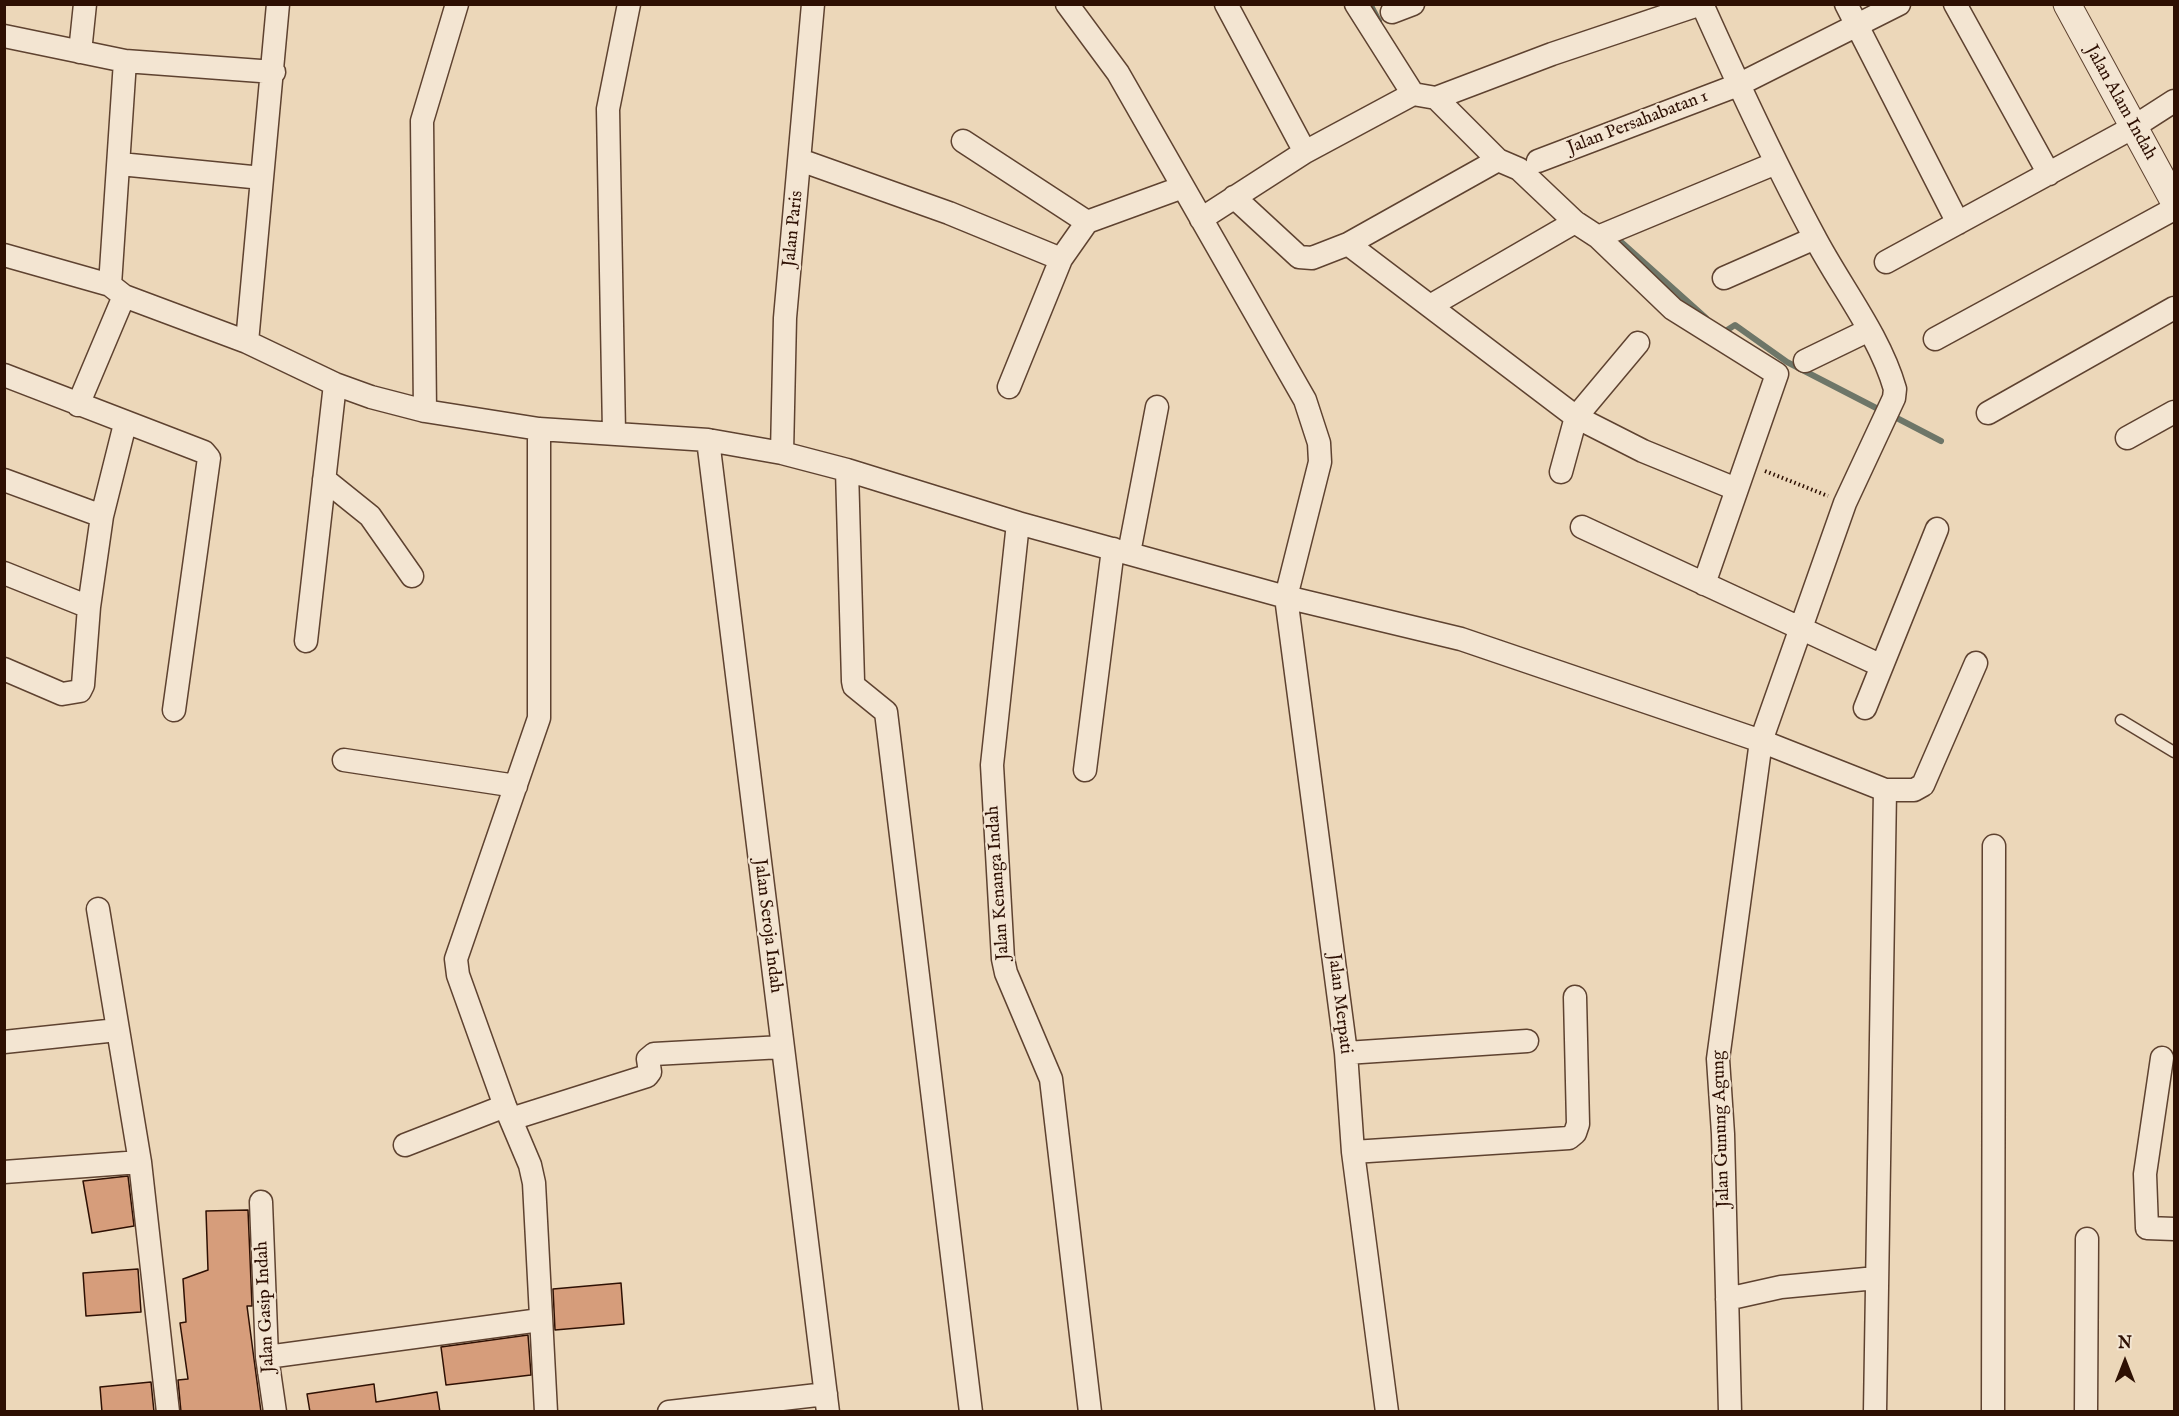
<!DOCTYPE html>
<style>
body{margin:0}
#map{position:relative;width:2179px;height:1416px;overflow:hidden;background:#ecd7b9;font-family:"IM FELL English",serif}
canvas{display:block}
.frame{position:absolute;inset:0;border:6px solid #2e1003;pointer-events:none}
.north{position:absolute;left:2095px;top:1332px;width:60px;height:60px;-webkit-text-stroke:4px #f3e5d2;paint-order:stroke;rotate:0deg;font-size:16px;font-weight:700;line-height:24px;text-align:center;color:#2e1003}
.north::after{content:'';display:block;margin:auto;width:21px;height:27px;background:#2e1003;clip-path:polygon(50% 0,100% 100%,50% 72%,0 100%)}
</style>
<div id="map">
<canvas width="2179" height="1416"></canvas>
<div class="frame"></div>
<div class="north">N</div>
</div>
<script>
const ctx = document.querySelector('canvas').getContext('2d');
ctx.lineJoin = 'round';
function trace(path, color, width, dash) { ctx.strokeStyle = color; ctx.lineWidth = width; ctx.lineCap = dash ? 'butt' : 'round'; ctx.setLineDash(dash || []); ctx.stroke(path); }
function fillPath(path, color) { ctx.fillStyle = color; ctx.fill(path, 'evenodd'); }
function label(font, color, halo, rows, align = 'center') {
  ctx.font = font + ' "IM FELL English",serif'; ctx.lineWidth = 4.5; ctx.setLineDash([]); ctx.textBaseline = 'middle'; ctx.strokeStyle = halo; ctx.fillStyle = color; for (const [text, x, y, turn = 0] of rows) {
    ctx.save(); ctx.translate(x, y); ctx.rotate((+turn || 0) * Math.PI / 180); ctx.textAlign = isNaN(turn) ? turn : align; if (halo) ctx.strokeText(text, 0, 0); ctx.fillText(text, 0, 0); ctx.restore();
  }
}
const stream = new Path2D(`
 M1370 4 1379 21
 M1619 240 1706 318
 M1721 330 1724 332 1735 325 1787 362 1882 411
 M1891 415 1941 441`);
const building = new Path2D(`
 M128 1176 134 1226 92 1233 83 1181Z
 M248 1210 252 1306H247L261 1412H181L178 1380 188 1379 180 1323 186 1322 183 1279 208 1270 206 1211Z
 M138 1269 141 1312 86 1316 83 1273Z
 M621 1283 624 1324 555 1330 553 1289Z
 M528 1335 531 1375 446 1385 441 1347Z
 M151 1382 154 1412H102L100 1387Z
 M374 1384 376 1402 437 1392 440 1412H310L307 1394Z`);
const path = new Path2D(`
 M1765 471 1828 496`);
const service = new Path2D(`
 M2121 720 2174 752`);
const minor = new Path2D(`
 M1067 4 1118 73 1305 400 1319 443 1320 462 1286 597 1346 1053 1353 1152 1387 1412
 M1226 4 1305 152
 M1356 4 1413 94
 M1702 4C1737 82 1773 160 1814 236 1840 286 1879 334 1895 389L1894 398 1845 503 1761 741 1718 1059 1723 1134 1730 1412
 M1846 4 1958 223
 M1955 4 2049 174
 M1392 12 1413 4
 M4 36 125 61 274 72
 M80 52 85 4
 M1436 98 1498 160 1519 169 1575 222 1598 237 1673 309 1777 374 1704 584
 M963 141 1087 222
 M800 160 949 213 1061 259
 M1538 161 1738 85 1899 4
 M120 164 262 178
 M1234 197 1299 257 1312 258 1348 244 1576 417 1643 451 1736 489
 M1201 219 1305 152 1413 94 1436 98 1552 54 1701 4
 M1598 237 1776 163
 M1348 244 1498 160
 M4 255 110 285 124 296 247 342 335 384 371 397 425 411 539 429 708 440 782 453 847 470 1018 523 1286 597 1461 639 1761 741 1885 790H1914L1923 785 1976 663
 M1886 262 2132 128 2174 101
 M1724 278 1815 238
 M110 285 125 61
 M1430 306 1575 222
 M1935 339 2174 209
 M247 342 278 4
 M1805 361 1869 330
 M4 375 204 452 209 458 174 710
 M1009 387 1061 259 1087 222 1183 187
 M78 405 124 296
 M425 411 422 121 457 4
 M1988 413 2174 308
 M539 429V718L456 959 458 975 505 1106 530 1165 534 1183 546 1412
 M614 432 608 109 629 4
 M2127 438 2174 412
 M708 440 828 1412
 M782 453 785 318 813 4
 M847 470 853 681 854 686 886 712 971 1412
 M1561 472 1576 417 1638 343
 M324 479 370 516 412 576
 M4 480 102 516
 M1018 523 992 765 1003 959 1006 973 1051 1079 1090 1412
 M1582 527 1882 666
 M1129 553 1157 407
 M4 573 89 607
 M306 641 335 384
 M4 669 62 694 80 691 83 685 89 607 102 516 125 424
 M1865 708 1937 529
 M344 760 516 786
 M1085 770 1113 549
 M98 909 140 1162 168 1412
 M4 1042 117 1030
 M1346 1053 1527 1041
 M2162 1058 2145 1174 2147 1228 2174 1229
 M511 1119 647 1076 650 1072 648 1059 654 1054 782 1047
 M405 1145 505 1106
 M1353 1152 1569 1138 1575 1133 1578 1124 1575 997
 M4 1172 140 1162
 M261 1202 267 1357 275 1412
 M1727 1299 1781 1287 1876 1278
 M267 1357 540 1320
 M669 1412 826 1394
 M1875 1412 1885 790
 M1993 1412 1994 846
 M2086 1412 2087 1239`);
const tertiary = new Path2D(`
 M2067 4 2174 201`);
const streetNames = [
 ["Jalan Alam Indah",2120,103,61],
 ["Jalan Persahabatan 1",1638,123,-21],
 ["Jalan Paris",794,229,-84],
 ["Jalan Kenanga Indah",999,883,-94],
 ["Jalan Seroja Indah",767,926,83],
 ["Jalan Merpati",1339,1004,83],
 ["Jalan Gunung Agung",1722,1129,-92],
 ["Jalan Gasip Indah",266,1307,-93]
];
trace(stream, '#6e7668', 6);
fillPath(building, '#d69d7b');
trace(building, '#2e1003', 1.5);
trace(service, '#5e4230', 13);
trace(minor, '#5e4230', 25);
trace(tertiary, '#5e4230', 29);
trace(path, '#2e1003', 4, [1.5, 3]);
trace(service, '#f3e5d2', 10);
trace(minor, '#f3e5d2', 22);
trace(tertiary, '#f3e5d2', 27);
label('18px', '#2e1003', '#f3e5d2', streetNames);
</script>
